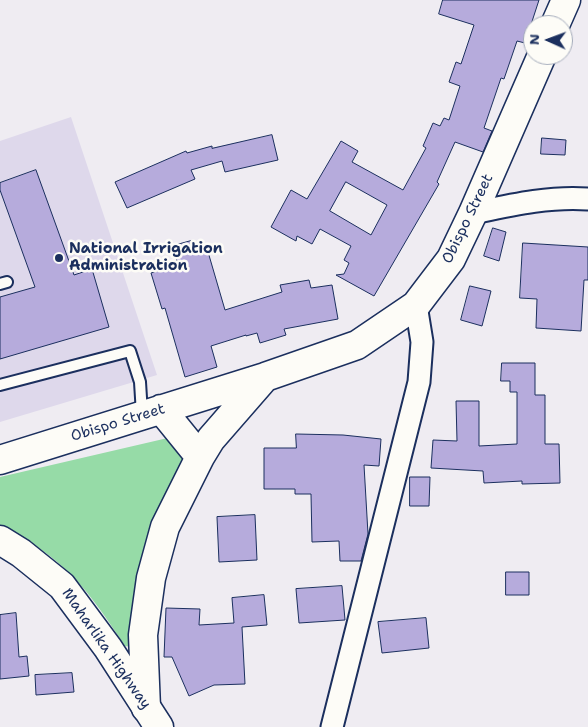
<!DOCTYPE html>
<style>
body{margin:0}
#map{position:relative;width:588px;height:727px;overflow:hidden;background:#efecf2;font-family:"Shantell Sans",sans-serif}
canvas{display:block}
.north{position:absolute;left:523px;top:15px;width:50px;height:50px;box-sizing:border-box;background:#fdfcf7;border:1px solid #a3aaba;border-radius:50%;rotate:272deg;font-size:14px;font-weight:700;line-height:20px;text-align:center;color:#1b2f5e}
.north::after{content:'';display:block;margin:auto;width:18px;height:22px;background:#1b2f5e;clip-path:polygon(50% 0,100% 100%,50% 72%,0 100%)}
</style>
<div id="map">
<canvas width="588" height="727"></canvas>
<div class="north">N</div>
</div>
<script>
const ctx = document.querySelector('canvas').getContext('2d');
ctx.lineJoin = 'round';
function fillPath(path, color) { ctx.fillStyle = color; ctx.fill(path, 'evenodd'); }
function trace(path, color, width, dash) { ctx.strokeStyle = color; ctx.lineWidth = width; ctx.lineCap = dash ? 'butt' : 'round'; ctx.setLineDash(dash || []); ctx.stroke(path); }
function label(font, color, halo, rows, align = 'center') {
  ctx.font = font + ' "Shantell Sans",sans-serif'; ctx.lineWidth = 5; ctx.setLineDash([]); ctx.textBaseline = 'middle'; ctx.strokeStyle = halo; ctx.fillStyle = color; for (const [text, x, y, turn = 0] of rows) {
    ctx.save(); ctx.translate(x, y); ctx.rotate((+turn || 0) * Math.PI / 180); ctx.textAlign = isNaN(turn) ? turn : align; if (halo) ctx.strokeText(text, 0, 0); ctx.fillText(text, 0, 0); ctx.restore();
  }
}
const built = new Path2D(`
 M71 117 157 375 0 422V141Z`);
const green = new Path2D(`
 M172 437 190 456 132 647 125 646C88 590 63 555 0 527V477Z`);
const building = new Path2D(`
 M443 0H539L525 43 517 41 504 79 501 78 484 128 492 131 483 152 455 142 437 182 439 184 374 296 336 275 344 274 349 263 344 260 351 246 320 229 312 244 297 236 296 241 271 227 291 190 307 199 341 141 358 151 352 162 403 190 426 148 423 146 433 123 440 126 444 118 449 120 460 86 449 82 456 62 461 64 474 25 439 14ZM346 182 387 205 371 235 330 211Z
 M272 135 278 160 225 172 222 161 191 170 195 179 127 208 115 182 186 151 187 153 212 146V148Z
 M542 138 566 140 565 155 541 154Z
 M36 170 74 275 92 269 109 327 0 359V297L35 287 0 190V183Z
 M493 228 506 232 499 261 484 256Z
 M191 241 193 248 206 245 225 310 282 292 280 285 309 280 311 288 332 285 338 319 284 329 286 335 260 343 257 333 246 336V335L211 346 217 367 185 377 165 308 162 309 151 273 178 265 173 246Z
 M523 243 588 247V280H584L581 331 536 328 537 299 520 298Z
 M470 286 491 291 482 326 461 320Z
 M502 363H535V395H545V444H559L560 483 522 484V481L484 483 483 471 431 468 433 440 457 441 456 401H479V446L517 444V392H510V381H501Z
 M296 434 343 435 381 439 379 466 364 465 368 534 361 561H340L339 541 312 542 311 494H295V489H264V448H296Z
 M410 477H430L429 506H410Z
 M255 515 257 560 219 562 217 517Z
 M506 572H529V595H506Z
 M342 586 345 620 299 623 296 589Z
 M264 595 267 625 242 627 245 684 214 685 189 696 172 657H164L166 608 200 609 199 625 234 623 232 598Z
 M16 613 19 657 27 656 29 676 0 679V615Z
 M426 618 429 648 382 653 378 622Z
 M72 673 74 692 36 695 35 675Z`);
const lane = new Path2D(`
 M0 284 7 282
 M0 385 130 351 140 382 142 414`);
const street = new Path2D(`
 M473 213C511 205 550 196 588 199
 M332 727 419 382 422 342 416 305`);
const secondary = new Path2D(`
 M555 25 566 0
 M161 409 200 457
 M0 460 265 377 357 345 416 305 451 259 473 213 542 55
 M146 708 143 635 151 578 165 527 200 457 211 439 265 377`);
const highway = new Path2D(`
 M0 540 21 553 62 586 108 648 159 727`);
const markers = [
 [59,258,5,"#1b2f5e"]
];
const streetNames = [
 ["Obispo Street",468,219,-64],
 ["Obispo Street",118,423,-17],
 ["Maharlika Highway",106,649,55]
];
const poiNames = [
 ["National Irrigation",69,249],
 ["Administration",69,266]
];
fillPath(built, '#ded8eb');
fillPath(green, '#96dba7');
fillPath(building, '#b6abdc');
trace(building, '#1b2f5e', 1);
trace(lane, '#1b2f5e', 14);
trace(street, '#1b2f5e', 25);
trace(secondary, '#1b2f5e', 31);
trace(highway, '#1b2f5e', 31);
trace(lane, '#fdfcf7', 10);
trace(street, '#fdfcf7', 21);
trace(secondary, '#fdfcf7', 28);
trace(highway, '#fdfcf7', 28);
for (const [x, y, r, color] of markers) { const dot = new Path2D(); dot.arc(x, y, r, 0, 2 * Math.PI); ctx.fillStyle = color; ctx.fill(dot); trace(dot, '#fdfcf7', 2); }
label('15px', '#1b2f5e', '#fdfcf7', streetNames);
label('bold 15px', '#1b2f5e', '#fdfcf7', poiNames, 'left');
</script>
